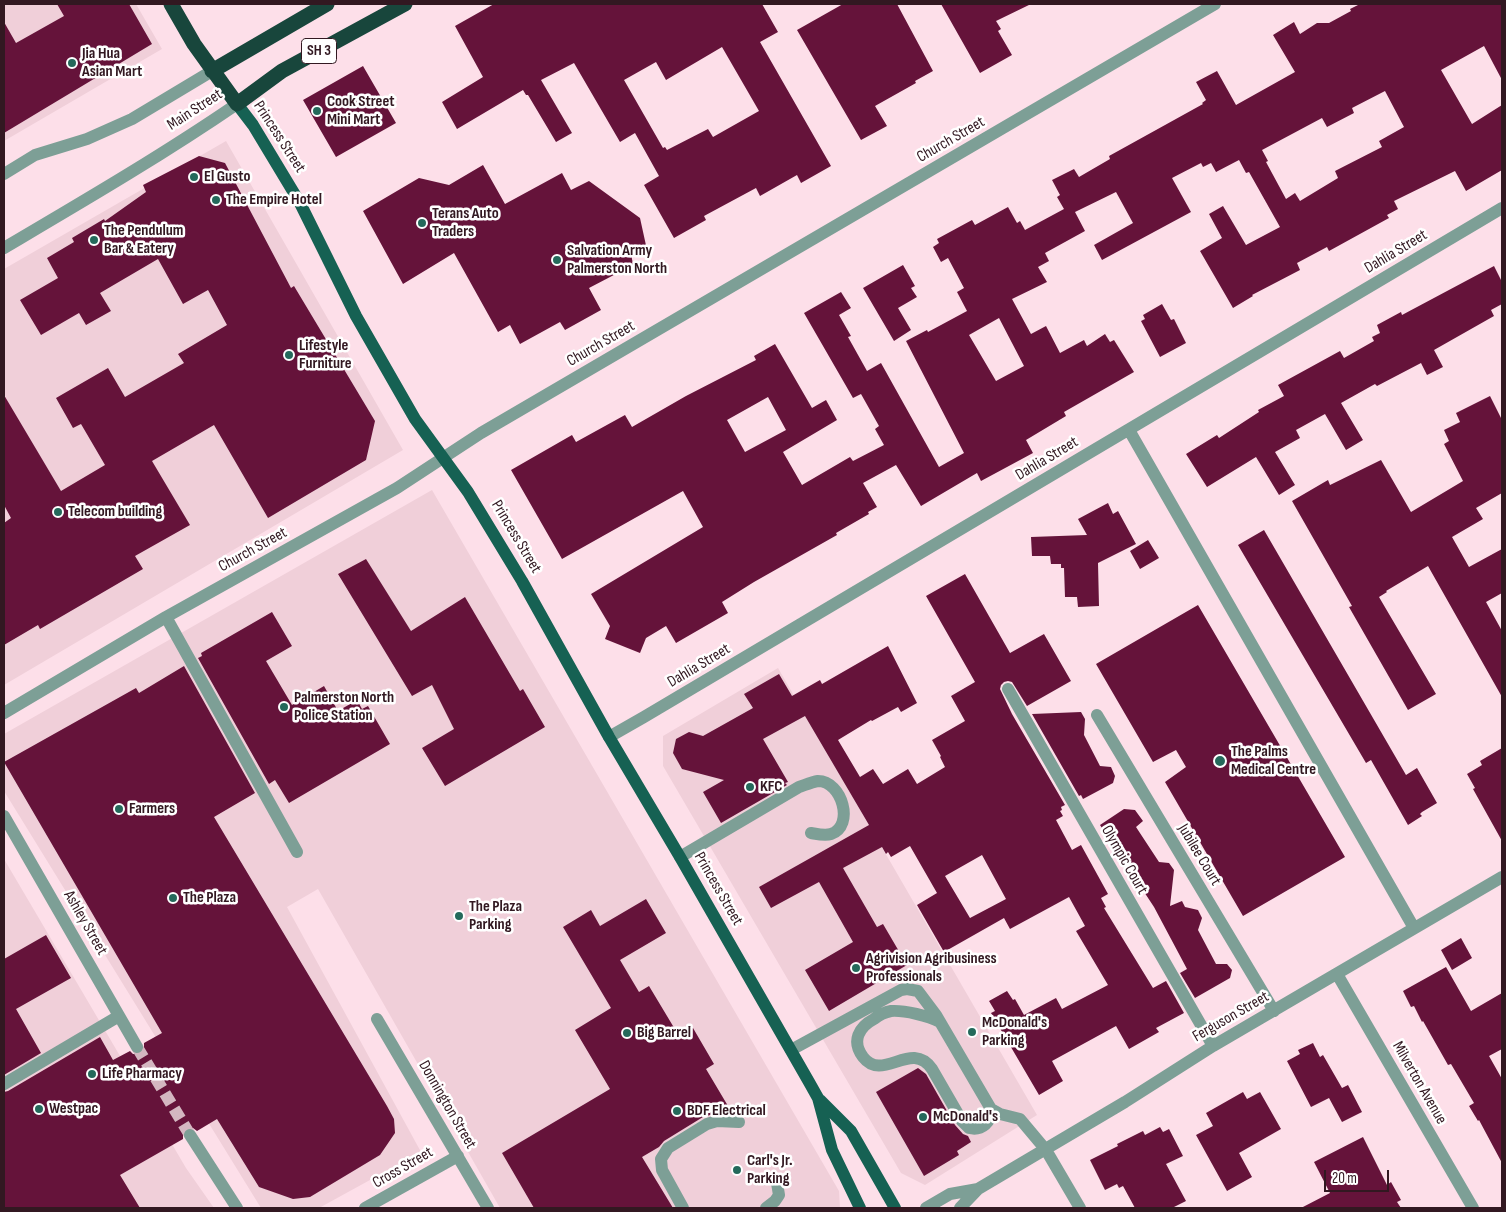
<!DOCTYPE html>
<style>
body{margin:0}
#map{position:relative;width:1506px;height:1212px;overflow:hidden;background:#fddfe9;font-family:"Sofia Sans Condensed",sans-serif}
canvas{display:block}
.frame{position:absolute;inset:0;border:5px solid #321821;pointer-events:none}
.scale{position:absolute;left:1324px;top:1170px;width:65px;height:22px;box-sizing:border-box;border:2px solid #321821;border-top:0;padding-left:6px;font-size:15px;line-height:18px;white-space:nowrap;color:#321821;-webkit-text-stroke:4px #fff;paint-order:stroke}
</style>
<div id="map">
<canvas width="1506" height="1212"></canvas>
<div class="frame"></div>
<div class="scale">20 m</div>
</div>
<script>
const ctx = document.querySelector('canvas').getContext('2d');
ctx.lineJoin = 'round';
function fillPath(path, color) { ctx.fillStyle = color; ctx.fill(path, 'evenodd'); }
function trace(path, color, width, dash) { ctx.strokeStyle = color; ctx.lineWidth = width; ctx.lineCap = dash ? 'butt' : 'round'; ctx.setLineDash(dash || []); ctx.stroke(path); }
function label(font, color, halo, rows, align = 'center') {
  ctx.font = font + ' "Sofia Sans Condensed",sans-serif'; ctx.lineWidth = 5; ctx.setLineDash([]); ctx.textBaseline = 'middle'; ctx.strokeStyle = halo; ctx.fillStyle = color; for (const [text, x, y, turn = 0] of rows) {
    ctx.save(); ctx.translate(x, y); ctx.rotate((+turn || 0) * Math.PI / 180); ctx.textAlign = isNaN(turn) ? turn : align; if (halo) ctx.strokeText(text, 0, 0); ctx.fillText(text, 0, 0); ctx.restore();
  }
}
const built = new Path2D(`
 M4 4H136L162 49 4 141Z
 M226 141 403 450 4 685V269Z
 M432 490 839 1191 840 1208H500L318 889 287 907 421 1152 319 1208H261L4 791V734Z
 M778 668 1037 1115 925 1185 901 1173 663 766V736Z
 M4 859 186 1168 214 1208H4Z`);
const building = new Path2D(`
 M57 4H129L152 44 4 133V22L16 43 64 16Z
 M494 4H762L778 32 760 42 831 166 801 183 797 175 760 196 756 188 704 216 706 220 674 238 644 185 659 176 635 133 620 142 574 63 541 80 572 133 556 142 528 95H526L523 90 457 129 442 102 483 77 455 26ZM722 47 759 111 713 137 708 129 667 150 665 147 663 148 624 80 656 62 666 80Z
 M843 4H897L933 71 915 81 916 83 875 106 887 126 861 140 797 30Z
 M941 4H1031L996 21 1001 29 998 31 1012 55 980 73Z
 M1360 4H1502V80L1484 46 1441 70 1472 124 1502 105V170L1466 191 1455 171 1394 201 1398 209 1387 215 1389 218 1329 251 1327 247 1297 263 1300 270 1252 295 1253 296 1233 308 1200 251 1222 238 1209 214 1223 206 1246 245 1280 227 1249 172 1246 173 1239 160 1216 172 1211 163 1203 167 1201 163 1172 178 1191 212 1102 260 1094 245 1133 223 1116 192 1075 212 1085 231 1045 253 1049 261 1038 267 1047 282 1012 299 1031 334 1046 326 1060 353 1084 340 1087 346 1105 334 1110 342 1114 340 1134 372 1064 412 1066 416 1026 440 1033 453 981 481 977 473 921 506 896 465 863 483 877 507 868 512 869 514 836 533 837 535 754 582 722 602 728 613 676 643 666 626 646 638 640 653 605 639 610 626 591 594 703 527 683 491 562 559 511 470 572 435 576 442 625 415 632 427 686 396 756 360 754 356 775 344 812 408 826 400 837 420 783 452 802 485 850 457 853 461 884 445 875 429 879 426 861 394 853 398 804 313 841 292 851 308 839 315 851 336 848 337 867 371 881 363 939 467 964 453 906 341 927 330 928 332 967 311 957 292 964 288 948 258 941 262 933 247 939 243 937 239 972 220 975 225 1008 207 1017 223 1020 221 1025 230 1064 209 1057 197 1060 195 1052 180 1074 169 1079 177 1110 159 1109 156 1203 104 1202 103 1206 100 1196 82 1217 71 1236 105 1295 72 1273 35 1294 22 1300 34 1317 23H1329L1351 11 1350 9ZM1385 91 1404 127 1379 141 1382 147 1335 171 1338 178 1300 201 1295 193 1286 199 1266 162 1268 161 1262 150 1322 118 1327 127 1354 113 1352 108ZM999 318 1024 366 996 381 969 335ZM768 397 786 430 745 452 727 420Z
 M363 66 396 123 336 157 303 100Z
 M199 156 225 163 291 288 294 286 375 421 366 460 268 518 214 425 152 461 190 525 135 556 143 569 40 629 38 625 4 645V523L11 518 4 505V395L61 491 105 465 81 424 73 428 56 398 108 368 125 397 184 363 178 354 227 325 208 290 183 304 158 259 100 293 111 311 86 325 79 313 41 335 20 300 58 278 47 258 74 242 72 238 104 219 105 221 146 192 143 185Z
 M483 165 505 204 562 173 571 190 589 181 640 218 647 250 631 253 633 265 589 288 601 310 565 330 560 322 520 344 510 325 498 332 454 253 403 284 363 211 419 178 449 185Z
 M903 265 915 286 911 288 917 297 898 308 911 330 894 341 863 288Z
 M1494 266 1502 282V304L1491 310 1494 316 1434 350 1443 367 1427 375 1421 363 1377 386 1375 384 1341 403 1363 440 1346 450 1325 414 1296 430 1300 438 1275 452 1295 485 1279 495 1256 457 1207 487 1186 454 1217 435 1219 438 1259 412 1258 410 1284 396 1278 385 1340 351 1344 358 1374 341 1372 337 1380 333 1377 325 1401 312 1402 315Z
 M1162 304 1171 320 1174 319 1186 343 1160 357 1141 321 1145 319 1143 315Z
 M1490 396 1502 420V493L1476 508 1483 519 1452 537 1469 567 1502 549V593L1486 602 1502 631V697L1428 566 1386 591 1387 592 1379 597 1436 694 1408 710 1349 607 1352 606 1292 501 1328 480 1330 485 1381 460 1411 512 1463 481 1444 444 1449 441 1444 430 1460 422 1456 413Z
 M1108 503 1113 514 1118 511 1136 544 1098 563 1099 606 1078 607 1077 597H1065L1064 568H1061V564H1051L1050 556H1032L1031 537 1087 535 1078 519Z
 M1264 530 1406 775 1417 768 1437 803 1422 812 1420 814 1422 816 1408 825 1371 760 1366 763 1238 545Z
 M1148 540 1159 558 1140 569 1130 551Z
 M366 559 411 631 465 597 520 691 523 689 545 727 445 786 422 748 454 729 432 685 412 696 338 574Z
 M965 574 1010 653 1044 634 1071 681 1027 706 1012 682 1008 681 1004 682 1001 685 1000 689 1012 714 1065 805 1061 807 1062 810 1060 811 1063 816 1056 820 1072 850 1081 845 1108 894 1101 898 1106 907 1104 908 1153 988 1166 981 1184 1013 1156 1028 1159 1032 1129 1049 1116 1026 1052 1061 1063 1081 1039 1095 991 1013 995 1011 989 1001 1007 991 1013 1000 1015 999 1024 1015 1056 998 1062 1009 1108 985 1076 931 1085 926 1069 897 1010 929 1004 918 944 952 917 905 937 893 910 846 891 857 888 852 886 854 882 847 843 868 877 927 883 924 907 965 829 1011 805 970 853 942 819 882 771 908 759 887 869 825 805 716 763 739 788 782 785 783 787 785 721 823 703 792 724 780 682 769 673 753 676 739 689 732 703 736 753 708 744 694 779 674 792 696 820 680 822 684 888 646 917 703 901 712 898 707 872 721 871 720 838 740 860 777 873 769 883 784 908 769 917 784 945 767 940 757 941 756 932 740 965 721 951 696 975 682 926 596ZM982 855 1006 899 970 918 945 876Z
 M1198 605 1345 857 1243 916 1165 782 1186 767 1176 750 1153 762 1096 664Z
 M272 612 292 646 266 661 292 705 324 686 338 711 357 700 362 709 368 706 390 744 289 803 275 780 269 784 198 658 202 656 201 653Z
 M184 666 255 793 214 817 387 1106 394 1119 395 1133 380 1155 310 1197 293 1199 259 1187 217 1119 197 1131 193 1128H186L183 1132V1139L120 1175 140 1208H4V1092L8 1091 100 1037 113 1060 130 1051 133 1054H141L144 1051V1043L162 1033 4 762 136 688 139 693Z
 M1081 712 1085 719 1084 735 1100 766 1111 767 1115 776 1113 783 1083 799 1081 795 1079 796 1032 714Z
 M1502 748V841L1473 789 1475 788 1467 774 1482 765 1480 761Z
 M1124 809 1135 810 1143 821 1136 827 1159 862 1169 863 1174 870 1170 906 1182 901 1185 907 1198 910 1202 918 1198 930 1216 964H1227L1232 970 1230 978 1195 998 1180 973 1187 969 1154 907 1100 825Z
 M646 899 666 933 620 960 639 992 649 986 679 1036 693 1028 714 1064 706 1069 728 1106 717 1113 703 1117 664 1141 659 1147 642 1157 673 1208H534L502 1153 610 1089 575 1030 611 1008 563 927 591 910 600 926Z
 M46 935 71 978 16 1009 41 1053 4 1075V959Z
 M1461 938 1472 958 1452 970 1441 950Z
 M1446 967 1471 1011 1502 993V1049L1489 1056 1502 1079V1163L1479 1120 1478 1121 1469 1106 1474 1103 1451 1064 1448 1065 1423 1021 1422 1022 1414 1006 1411 1007 1403 991Z
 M1313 1043 1320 1057 1323 1055 1342 1088 1348 1085 1362 1112 1342 1122 1329 1098 1311 1107 1287 1061 1300 1054 1298 1050Z
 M918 1068 926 1074 955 1125 963 1134 968 1136 971 1142 957 1151 959 1155 924 1176 876 1092Z
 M1243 1092 1247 1099 1260 1092 1281 1129 1239 1153 1252 1177 1227 1191 1196 1135 1213 1126 1206 1113Z
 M1160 1127 1163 1132 1169 1129 1183 1156 1166 1164 1186 1201 1172 1208H1135L1123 1186 1119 1188 1117 1184 1105 1190 1090 1160 1118 1146 1117 1144 1143 1131 1145 1135Z
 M1363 1137 1387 1185 1391 1182 1401 1200 1397 1202 1401 1208H1301L1330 1193 1314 1162Z`);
const minorTunnel = new Path2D(`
 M137 1047 190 1135`);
const minor = new Path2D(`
 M4 174 35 155 87 139 132 119 212 71
 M4 248C82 202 161 156 237 104
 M1129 430 1414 928
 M166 617 297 852
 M1008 689 1213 1046
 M4 713 166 617 397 488 481 433 1215 4
 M1097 715 1274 1011
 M609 737 644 717 1502 208
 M4 816 137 1047
 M680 857 799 787C805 785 812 782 818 781 842 781 855 826 831 834 825 836 817 834 811 833
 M1337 974 1473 1208
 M377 1019 488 1208
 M940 1022C929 1016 904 1010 891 1011 885 1012 879 1015 874 1019 859 1027 851 1041 863 1057 883 1083 911 1039 932 1069L962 1121 969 1128C982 1131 992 1122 991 1109
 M791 1050 901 990 907 989 918 991 936 1015 991 1109 1000 1114 1020 1119 1046 1150 1080 1208
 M4 1084 119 1016
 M190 1135 237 1208
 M365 1208 458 1156
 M683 1208 662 1170 661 1159 668 1148 707 1124 717 1121 739 1122
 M766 1208 775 1201 779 1195 777 1183
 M926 1208 950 1194 978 1189
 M960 1208 978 1189 1125 1102 1213 1046 1502 877`);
const major = new Path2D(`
 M237 104 253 125 300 203 356 316 415 419 468 492 522 581 609 737 680 857 809 1082 818 1098 832 1150 860 1208
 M820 1100 851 1131 895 1208`);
const highway = new Path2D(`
 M171 4 194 44 237 104 282 71 405 4
 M212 71 327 4`);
const markers = [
 [72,63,5,"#24695b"],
 [317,111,5,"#24695b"],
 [194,177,5,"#24695b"],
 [216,200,5,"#24695b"],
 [422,223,5,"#24695b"],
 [94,240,5,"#24695b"],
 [557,260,5,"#24695b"],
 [289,355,5,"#24695b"],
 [58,512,5,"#24695b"],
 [284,707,5,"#24695b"],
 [1220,761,6,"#24695b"],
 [750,787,5,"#24695b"],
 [119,809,5,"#24695b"],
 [173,898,5,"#24695b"],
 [459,916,5,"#24695b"],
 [856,968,5,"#24695b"],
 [972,1032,5,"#24695b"],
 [627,1033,5,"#24695b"],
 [92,1074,5,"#24695b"],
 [39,1109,5,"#24695b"],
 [677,1111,5,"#24695b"],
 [923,1117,5,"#24695b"],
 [737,1170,5,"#24695b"]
];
const shields = [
 [319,51,35]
];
const shieldNames = [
 ["SH 3",319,51]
];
const poiNames = [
 ["Jia Hua",82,54],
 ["Asian Mart",82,72],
 ["Cook Street",327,102],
 ["Mini Mart",327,120],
 ["El Gusto",204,177],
 ["The Empire Hotel",226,200],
 ["Terans Auto",432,214],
 ["Traders",432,232],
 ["The Pendulum",104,231],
 ["Bar & Eatery",104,249],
 ["Salvation Army",567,251],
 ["Palmerston North",567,269],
 ["Lifestyle",299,346],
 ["Furniture",299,364],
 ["Telecom building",68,512],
 ["Palmerston North",294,698],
 ["Police Station",294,716],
 ["The Palms",1231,752],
 ["Medical Centre",1231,770],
 ["KFC",760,787],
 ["Farmers",129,809],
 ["The Plaza",183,898],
 ["The Plaza",469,907],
 ["Parking",469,925],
 ["Agrivision Agribusiness",866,959],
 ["Professionals",866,977],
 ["McDonald's",982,1023],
 ["Parking",982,1041],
 ["Big Barrel",637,1033],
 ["Life Pharmacy",102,1074],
 ["Westpac",49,1109],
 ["BDF Electrical",687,1111],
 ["McDonald's",933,1117],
 ["Carl's Jr.",747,1161],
 ["Parking",747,1179]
];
const streetNames = [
 ["Main Street",195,110,-33],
 ["Princess Street",279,137,57],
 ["Church Street",951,140,-30],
 ["Dahlia Street",1396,252,-31],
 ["Church Street",601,344,-30],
 ["Dahlia Street",1047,459,-31],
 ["Princess Street",516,537,59],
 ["Church Street",253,550,-29],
 ["Dahlia Street",699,666,-31],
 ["Jubilee Court",1199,855,59],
 ["Olympic Court",1124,860,60],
 ["Princess Street",718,889,60],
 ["Ashley Street",85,923,60],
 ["Ferguson Street",1231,1017,-30],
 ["Milverton Avenue",1419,1083,60],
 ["Donnington Street",447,1105,60],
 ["Cross Street",403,1168,-30]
];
fillPath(built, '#f0cfd9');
fillPath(building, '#65133a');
trace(minorTunnel, '#d4b7c1', 12, [12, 6]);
trace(minor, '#7d9f96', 12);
trace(major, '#166153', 12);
trace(highway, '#18463c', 15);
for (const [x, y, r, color] of markers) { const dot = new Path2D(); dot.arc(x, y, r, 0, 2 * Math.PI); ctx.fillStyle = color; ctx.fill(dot); trace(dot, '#fff', 2); }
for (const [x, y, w] of shields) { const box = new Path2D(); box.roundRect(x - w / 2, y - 12.5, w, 25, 4); ctx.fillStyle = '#fff'; ctx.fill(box); trace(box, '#321821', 1); }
label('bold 15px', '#321821', null, shieldNames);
label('bold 16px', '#321821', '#fff', poiNames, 'left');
label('16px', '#321821', '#fff', streetNames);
</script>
